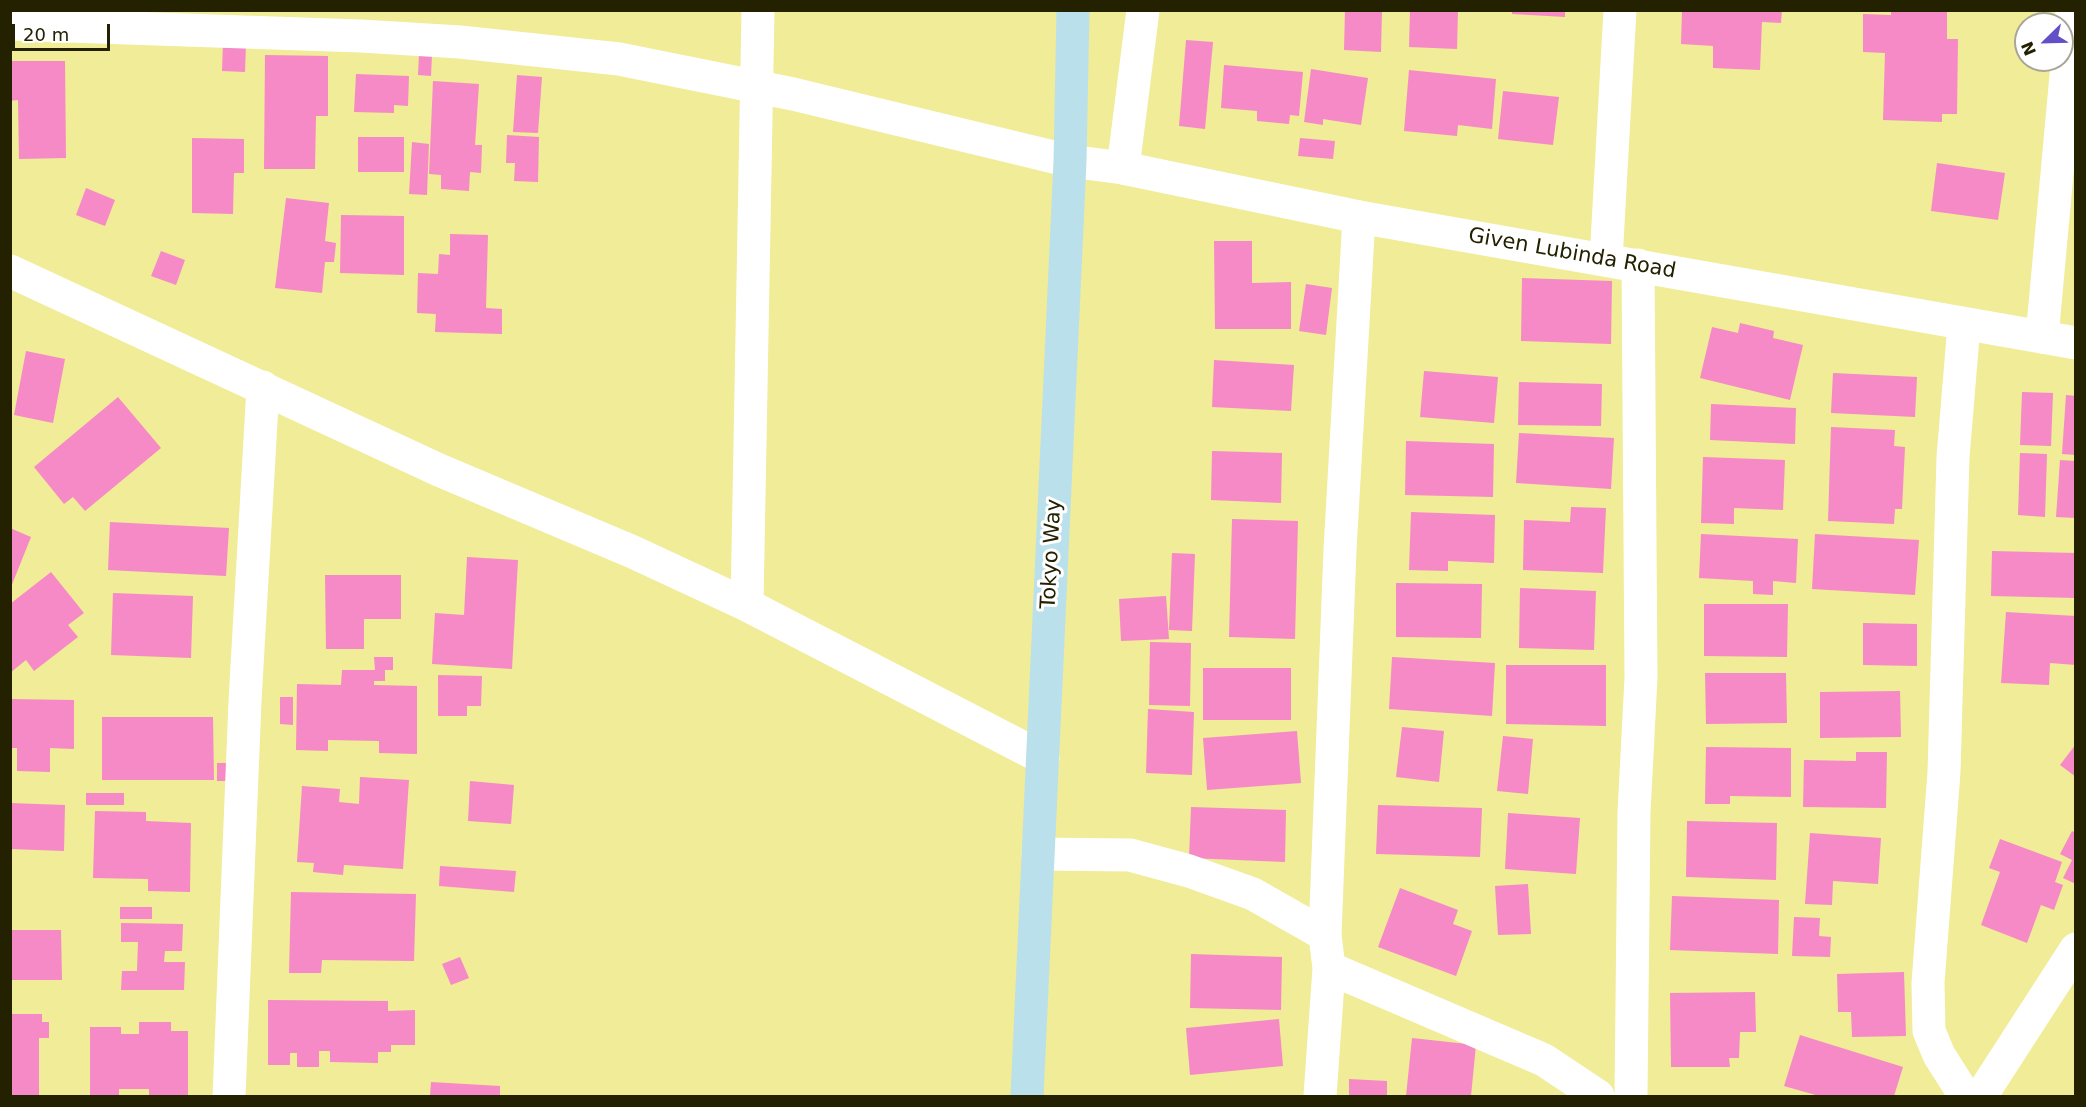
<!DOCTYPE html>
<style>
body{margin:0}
#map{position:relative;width:2086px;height:1107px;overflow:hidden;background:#f0ec97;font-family:"DejaVu Sans",sans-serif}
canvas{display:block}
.frame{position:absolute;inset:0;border:12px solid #232100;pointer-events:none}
.north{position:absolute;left:2014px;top:12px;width:60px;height:60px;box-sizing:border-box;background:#fff;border:2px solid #a7a699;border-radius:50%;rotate:247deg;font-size:16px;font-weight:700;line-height:24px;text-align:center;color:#232100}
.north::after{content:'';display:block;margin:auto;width:21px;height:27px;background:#634fc8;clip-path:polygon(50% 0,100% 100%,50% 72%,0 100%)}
.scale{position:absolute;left:12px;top:24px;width:98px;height:27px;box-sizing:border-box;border:3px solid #232100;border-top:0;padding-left:8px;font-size:18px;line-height:21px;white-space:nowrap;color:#232100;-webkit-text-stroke:4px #fff;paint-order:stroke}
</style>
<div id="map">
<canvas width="2086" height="1107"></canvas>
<div class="frame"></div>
<div class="north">N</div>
<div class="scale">20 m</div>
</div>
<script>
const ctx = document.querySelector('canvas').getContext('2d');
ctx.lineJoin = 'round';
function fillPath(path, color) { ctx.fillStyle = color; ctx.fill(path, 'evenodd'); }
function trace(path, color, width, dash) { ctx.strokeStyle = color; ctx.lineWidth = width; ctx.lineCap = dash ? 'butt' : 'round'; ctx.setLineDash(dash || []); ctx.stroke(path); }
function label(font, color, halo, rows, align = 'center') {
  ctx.font = font + ' "DejaVu Sans",sans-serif'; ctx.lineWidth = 6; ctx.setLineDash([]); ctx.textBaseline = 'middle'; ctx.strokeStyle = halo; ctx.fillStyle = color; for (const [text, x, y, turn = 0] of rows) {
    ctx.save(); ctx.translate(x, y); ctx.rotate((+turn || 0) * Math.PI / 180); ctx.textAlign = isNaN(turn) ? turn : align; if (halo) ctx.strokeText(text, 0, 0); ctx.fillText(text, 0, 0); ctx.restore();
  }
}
const building = new Path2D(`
 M1345 10H1382L1381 52 1344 50Z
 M1410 10H1458L1457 49 1409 47Z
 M1512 10H1565V17L1512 14Z
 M1682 10H1782L1781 23 1762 22 1760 70 1713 68V46L1681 44Z
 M1891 10H1947V39H1958L1957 114H1942V122L1883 120 1885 53 1863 52V14L1891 15Z
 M1186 40 1213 42 1205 129 1179 126Z
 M223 43 246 44 245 72 222 71Z
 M419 54 432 55 431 76 418 75Z
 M265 55 328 56V116H316L315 169H264Z
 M10 61H65L66 158 19 159 18 100 10 101Z
 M1224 65 1303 72 1299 116 1290 115 1289 124 1257 121V111L1221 108Z
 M1311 69 1368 78 1361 125 1323 119V125L1304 122Z
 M1409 70 1496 79 1492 129 1458 125 1457 136 1404 131Z
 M356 74 409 76 408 106 394 105V113L354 112Z
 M517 75 542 77 538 133 513 132Z
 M433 81 479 84 475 145H482L481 173 470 172 469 191 441 189V175L429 174Z
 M1503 91 1559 97 1553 145 1498 139Z
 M507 135 539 137 538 182 514 181 515 163H506Z
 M358 137H404V172H358Z
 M192 138 244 139V173H234L233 214 192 213Z
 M1300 138 1335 141 1333 159 1298 156Z
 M412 142 429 144 427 195 409 194Z
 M1937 163 2005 173 1998 220 1931 211Z
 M86 188 115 200 105 226 76 215Z
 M286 198 329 203 325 241 336 243 334 262H325L322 293 275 288Z
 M341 215 404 216V275L340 273Z
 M450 234 488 235 486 308 502 309V334L435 332 436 314 417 313 418 273 438 274 439 254 450 255Z
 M1214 241H1252V283L1291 282V329H1215Z
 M161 251 185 260 176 285 151 276Z
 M1522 278 1612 281 1611 344 1521 341Z
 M1306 284 1332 288 1326 335 1299 331Z
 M1740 323 1774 331 1773 338 1803 345 1790 400 1700 378 1712 327 1738 333Z
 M26 351 65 359 53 423 14 415Z
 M1214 360 1294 365 1291 411 1212 407Z
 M1424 371 1498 377 1494 423 1420 417Z
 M1833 373 1917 377 1915 417 1831 413Z
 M1519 382 1602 384 1601 426 1518 425Z
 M2022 392 2053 393 2051 446 2020 445Z
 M2066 395 2076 396V455L2062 454Z
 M118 397 161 448 85 511 73 497 64 504 34 467Z
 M1711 404 1796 408 1795 444 1710 440Z
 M1831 427 1895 430 1894 446 1905 447 1902 509H1895L1894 524 1828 521Z
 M1519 433 1614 438 1611 489 1516 483Z
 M1406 441 1494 444 1493 497 1405 495Z
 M1212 451 1282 453 1281 503 1211 500Z
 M2020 453 2047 454 2045 517 2018 515Z
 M1703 457 1785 460 1783 510 1734 508V524L1701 523Z
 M2060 460 2076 461V518L2056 517Z
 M1571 507 1606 508 1603 573 1523 570 1524 520 1570 522Z
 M1411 512 1495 515 1494 563 1448 561V571L1409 570Z
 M1232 519 1298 521 1295 639 1229 637Z
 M110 522 229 528 226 576 108 570Z
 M10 528 31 537 11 587H10Z
 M1701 534 1798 539 1796 583 1773 581V595L1753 594V581L1699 578Z
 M1815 534 1919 540 1915 595 1812 589Z
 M1992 551 2076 553V598L1991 596Z
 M1172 553 1195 554 1192 631 1169 630Z
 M467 557 518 560 512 669 432 664 435 613 464 615Z
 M51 572 84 613 68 625 78 637 34 671 26 660 10 673V604Z
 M325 575H401V619H364V649H326Z
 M1396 583 1482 584 1481 638 1396 637Z
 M1520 588 1596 591 1594 650 1519 648Z
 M113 593 193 596 191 658 111 655Z
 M1166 596 1169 639 1121 641 1119 599Z
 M1704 604H1788L1787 657 1704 656Z
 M2006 612 2076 616V665L2050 663 2049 685 2001 683Z
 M1863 623 1917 624V666L1863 665Z
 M1150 642 1191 643 1190 706 1149 705Z
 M374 657H393V670H385V681H374V685L417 686V754L379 753V741L328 740V751L296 750 297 684 341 685 342 670H375Z
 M1392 657 1495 663 1492 716 1389 709Z
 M1506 665H1606V726L1506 724Z
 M1203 668H1291V720H1203Z
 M1705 673H1786L1787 723 1706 724Z
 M438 675 482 676 481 706H467V716H438Z
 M1900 691 1901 737 1820 738V692Z
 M280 697H293V725L280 724Z
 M10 699 74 700V749L50 748V772L17 771V748H10Z
 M1148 709 1194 712 1192 775 1146 773Z
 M102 717H213L214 780H102Z
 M1402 727 1444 731 1439 782 1396 777Z
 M1297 731 1301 783 1207 790 1203 738Z
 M1503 736 1533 739 1528 794 1497 791Z
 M2076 744V777L2060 765Z
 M1706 747 1791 748V797L1730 796V804H1705Z
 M1856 752H1887L1886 808 1803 807 1804 760 1856 761Z
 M217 763H227L228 781H217Z
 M360 777 409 780 403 869 344 865 343 875 313 872 314 863 297 862 302 786 340 789 339 802 359 804Z
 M470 781 514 785 511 824 468 821Z
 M86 793H124V805H86Z
 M10 803 65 805 64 851 10 849Z
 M1378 805 1482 808 1480 857 1376 854Z
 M1191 807 1286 810 1285 862 1189 858Z
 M95 811 146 812V821L191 823 190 892 148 891V879L93 878Z
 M1508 813 1580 818 1576 874 1505 869Z
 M1687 821 1777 823 1776 880 1686 877Z
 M2072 831 2076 833V884L2063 878 2072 860 2060 854Z
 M1810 833 1881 838 1878 884 1833 881 1832 905 1805 904Z
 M2000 839 2062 862 2055 882 2063 885 2054 910 2041 905 2027 943 1981 925 2000 872 1989 868Z
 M440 866 516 871 514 892 439 886Z
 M1528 884 1531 934 1498 935 1495 886Z
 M1400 888 1458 910 1453 924 1472 931 1456 976 1378 947Z
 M291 892 416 894 414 961 322 960 321 973H289Z
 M1672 896 1779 900 1778 954 1670 950Z
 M120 907H152V919H120Z
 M1794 917 1820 918 1819 936 1831 937 1830 957 1792 956Z
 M121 923 183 924 182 951H165L164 962H185L184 990H121L122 971H137L138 942H121Z
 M10 930H61L62 980H10Z
 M1191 954 1282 957 1281 1010 1190 1008Z
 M460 957 469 978 451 985 442 964Z
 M1904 972 1906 1036 1852 1037 1851 1012H1838L1837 974Z
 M1755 992 1756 1032H1740L1739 1058H1729L1730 1067H1671L1670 993Z
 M268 1000 388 1001V1011L415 1010V1045H391V1052H378V1063L330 1062V1051H319V1067H297V1053H290V1065H268Z
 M10 1014H42V1022H49V1038H39V1095H10Z
 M1279 1019 1283 1066 1190 1075 1186 1028Z
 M139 1022H171V1031H188V1096H149V1089H119V1096H90V1027H121V1034H139Z
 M1800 1035 1903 1067 1894 1096H1819L1784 1086Z
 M1412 1038 1476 1045 1471 1096H1406Z
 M1349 1079 1387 1081V1096H1349Z
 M431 1082 500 1086V1096H430Z`);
const minor = new Path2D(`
 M10 24 361 36 460 42 619 59 793 94 1070 161
 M1123 168 1143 10
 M1606 260 1620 10
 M10 271 439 470 633 552 747 605 1043 758
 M1964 325 1953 457 1944 772 1928 983 1929 1031 1939 1055 1965 1096
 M2042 337 2072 10
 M747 605 758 10
 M1038 854 1130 855 1189 871 1253 894 1325 935
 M1329 968 1544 1060 1598 1096
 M229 1096 245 701 263 387
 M1320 1096 1329 968 1325 935 1340 550 1359 217
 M1631 1096 1634 812 1641 678 1638 265
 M1981 1096 2076 949`);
const tertiary = new Path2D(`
 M1070 161 1123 168 1359 217 2076 343`);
const secondary = new Path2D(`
 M1027 1096 1070 161 1073 10`);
const streetNames = [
 ["Given Lubinda Road",1572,254,10],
 ["Tokyo Way",1052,554,-87]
];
fillPath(building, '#f58ac7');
trace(minor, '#fff', 33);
trace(tertiary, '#fff', 33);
trace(secondary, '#bae0ec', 33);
label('21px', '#232100', '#fff', streetNames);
</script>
